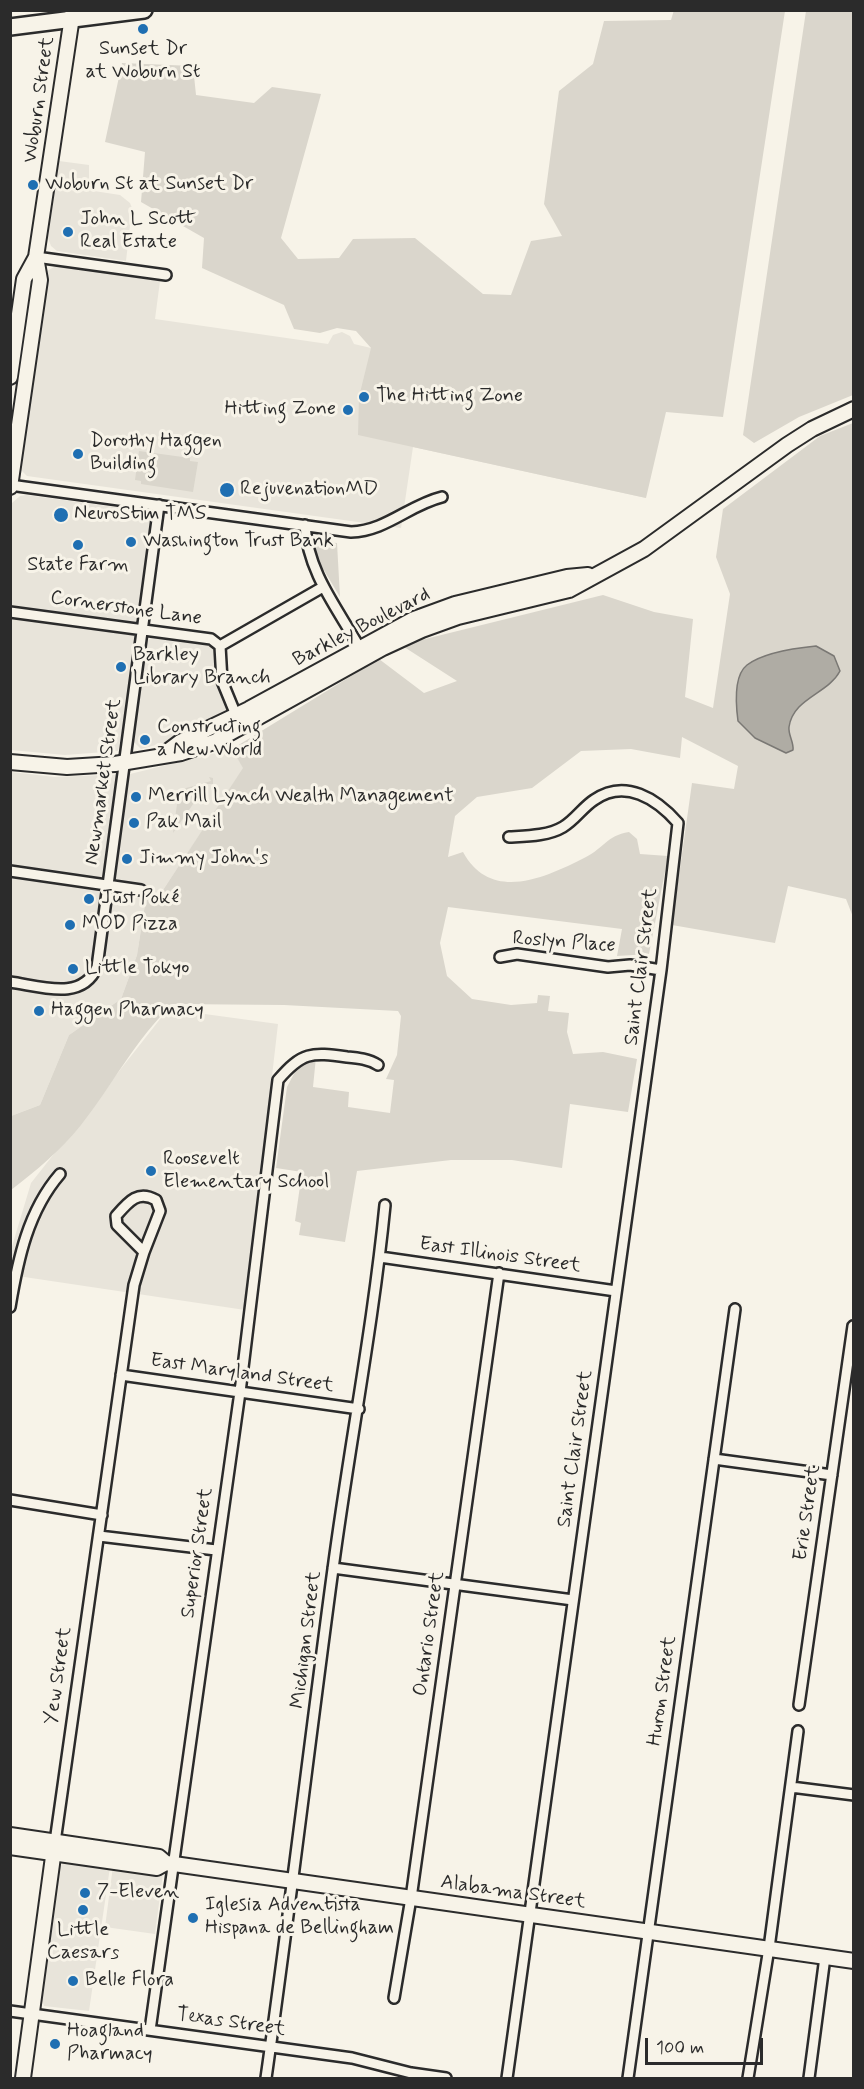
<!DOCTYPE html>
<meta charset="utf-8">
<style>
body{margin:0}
#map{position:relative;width:864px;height:2089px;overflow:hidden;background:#f7f3e8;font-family:Mynerve,sans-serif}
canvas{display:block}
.frame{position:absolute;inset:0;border:12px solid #2b2b2b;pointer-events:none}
.scale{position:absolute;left:645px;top:2038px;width:118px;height:27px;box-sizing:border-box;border:3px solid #2b2b2b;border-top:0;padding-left:8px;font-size:18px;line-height:21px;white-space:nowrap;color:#2b2b2b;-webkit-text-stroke:4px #f7f3e8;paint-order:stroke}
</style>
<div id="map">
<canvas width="864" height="2089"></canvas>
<div class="frame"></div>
<div class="scale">100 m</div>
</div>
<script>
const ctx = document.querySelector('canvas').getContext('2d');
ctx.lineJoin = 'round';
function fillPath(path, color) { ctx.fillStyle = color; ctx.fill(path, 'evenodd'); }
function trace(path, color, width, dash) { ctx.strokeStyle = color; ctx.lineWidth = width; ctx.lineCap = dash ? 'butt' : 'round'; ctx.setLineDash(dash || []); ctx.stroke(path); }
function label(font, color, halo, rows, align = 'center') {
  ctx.font = font + ' Mynerve,sans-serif'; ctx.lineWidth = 6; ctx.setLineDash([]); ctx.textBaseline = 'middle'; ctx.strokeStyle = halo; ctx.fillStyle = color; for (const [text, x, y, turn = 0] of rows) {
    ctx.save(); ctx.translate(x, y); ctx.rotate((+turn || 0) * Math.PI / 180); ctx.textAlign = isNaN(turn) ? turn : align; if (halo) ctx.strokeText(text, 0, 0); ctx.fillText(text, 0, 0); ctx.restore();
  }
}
const built = new Path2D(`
 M59 161 89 165V188L94 191 120 195 130 203 132 208 126 261 57 251 51 246 48 238Z
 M56 266 160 281 155 319 328 344 333 335 342 332 350 336 354 344 371 348 646 498 413 447 401 528 27 476 18 467 45 272Z
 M26 495 144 511 151 515 153 522 137 622 131 624 11 607 10 517 12 503 20 496Z
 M10 616 136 636 127 709 118 751 65 755 11 750Z
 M154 635 210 643 216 647 221 692 229 714 185 737 141 749 132 740 146 642Z
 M232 749 244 768 163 890 146 898 137 955 121 999 69 1035 40 1105 11 1116V772L55 777 130 774Z
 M168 1009 278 1024 245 1310 11 1275 10 1253 31 1183Z
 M67 1861 110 1867 89 2011 44 2006 42 1999 60 1866Z
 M113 1866 163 1873 155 1934 105 1927Z`);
const green = new Path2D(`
 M674 10 785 11 723 417 666 412 646 498 358 435 359 397 371 348 356 331 337 328 320 333 294 329 284 305 202 268 204 238 141 202 145 152 105 142 122 63 193 66 196 95 254 103 272 87 321 94 281 238 298 259 339 258 353 239 415 238 483 294 511 295 531 241 562 236 544 204 559 91 593 64 604 21 671 20Z
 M806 11H853V395L799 417 754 443 743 435Z
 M853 423V917L846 899 788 886 775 943 672 925 692 783 734 789 738 766 682 737 680 758 631 749 581 751 532 788 477 797 455 816 448 857 463 852C491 903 545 878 586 857 604 848 606 836 629 832L637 839 640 854 668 856 649 954 617 956 622 929 448 907 440 943 447 976 472 999 511 1005 537 1003 538 995 550 996 548 1011 569 1013 567 1032 573 1054 603 1052 637 1059 628 1112 570 1104 562 1168 512 1160H451L357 1171 345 1242 299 1235 301 1223 295 1221 302 1172 276 1168 287 1087 297 1068 316 1057 313 1087 349 1092 348 1107 390 1113 394 1080 386 1079 397 1055 401 1016 398 1011 284 1005 173 1004C136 1038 112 1086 81 1125 61 1150 36 1171 11 1190V1116L40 1105 69 1035 121 999 137 955 146 898 163 890 243 768 232 749 379 659 424 693 457 681 401 645 603 595 654 612 693 619 685 697 713 708 730 594 716 557 723 509 820 436Z
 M139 451 190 458V461L198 462 193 492 141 484V481L135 480Z
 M318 541 337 543 340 597 319 562 315 545Z
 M209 777 213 778V784H207L173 833 179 790 211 781Z`);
const water = new Path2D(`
 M816 646 834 656 840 671C828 694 793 698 789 727 788 735 794 742 793 750L786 753 755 738 738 721C736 706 733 676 747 665 764 652 796 648 816 646Z`);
const street = new Path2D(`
 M36 257 166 275
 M10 485 351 532C386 531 409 505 442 497
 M305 525C308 575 340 611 363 654
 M10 612 211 639 220 646 222 681 238 720
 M220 646 323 587
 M10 871 141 890
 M500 957 517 954 608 967 630 965 661 970
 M10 982C40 986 82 1002 97 967L159 505
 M380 1257 616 1291
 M10 1307C18 1259 28 1211 60 1174
 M121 1375 359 1409
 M714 1459 832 1475
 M10 1500 102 1515
 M99 1536 216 1550
 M333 1568 573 1600
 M799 1705 853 1326
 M791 1787 854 1795
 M55 1842 134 1285 144 1252 117 1225 116 1216C129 1201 138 1190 156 1200L160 1211 144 1252
 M394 1998 411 1898 499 1273
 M10 2011 352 2058 411 2073 446 2078
 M150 2030 240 1392 278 1080C302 1052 311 1052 347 1057 358 1058 369 1059 378 1065
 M266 2078C290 1909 310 1739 333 1569 349 1448 373 1327 385 1205
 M507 2078 661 970 678 823C657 799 625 778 594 800 583 807 575 820 563 827 548 836 526 836 509 837
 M628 2078 735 1309
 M748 2078 769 1948 798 1731
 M809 2078 825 1957`);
const secondary = new Path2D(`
 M10 377 24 279 36 257
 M10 487 40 280 36 257 73 10
 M164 754 180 742 249 709 414 619 455 604 567 577 588 575
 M10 762 67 767 115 764 181 753 214 742 383 648 422 630 458 617 569 590 644 549 787 445 812 429 854 409
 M10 1835 159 1857 166 1863 174 1864 854 1961
 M10 1847 157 1868 166 1863
 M23 2078 55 1842`);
const primary = new Path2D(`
 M10 27 144 10`);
const markers = [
 [143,29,6,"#1f6fb2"],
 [33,185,6,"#1f6fb2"],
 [68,232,6,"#1f6fb2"],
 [364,397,6,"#1f6fb2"],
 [348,410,6,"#1f6fb2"],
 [78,454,6,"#1f6fb2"],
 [227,490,8,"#1f6fb2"],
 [61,515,8,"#1f6fb2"],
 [131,542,6,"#1f6fb2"],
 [78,545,6,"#1f6fb2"],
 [121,667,6,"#1f6fb2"],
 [145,740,6,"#1f6fb2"],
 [136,797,6,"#1f6fb2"],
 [134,823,6,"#1f6fb2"],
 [127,859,6,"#1f6fb2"],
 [89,899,6,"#1f6fb2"],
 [70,925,6,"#1f6fb2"],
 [73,969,6,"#1f6fb2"],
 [39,1011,6,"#1f6fb2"],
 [151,1171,6,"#1f6fb2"],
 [85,1893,6,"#1f6fb2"],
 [83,1910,6,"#1f6fb2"],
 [193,1918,6,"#1f6fb2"],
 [73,1981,6,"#1f6fb2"],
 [55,2044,6,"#1f6fb2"]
];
const poiNames = [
 ["Sunset Dr",143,50,"center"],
 ["at Woburn St",143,73,"center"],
 ["Woburn St at Sunset Dr",45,185],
 ["John L Scott",80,220],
 ["Real Estate",80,243],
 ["The Hitting Zone",376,397],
 ["Hitting Zone",336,410,"right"],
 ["Dorothy Haggen",90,442],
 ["Building",90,465],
 ["RejuvenationMD",240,490],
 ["NeuroStim TMS",74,515],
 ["Washington Trust Bank",143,542],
 ["State Farm",78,566,"center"],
 ["Barkley",133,656],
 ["Library Branch",133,679],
 ["Constructing",157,728],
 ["a New World",157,751],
 ["Merrill Lynch Wealth Management",148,797],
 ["Pak Mail",146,823],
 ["Jimmy John's",139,859],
 ["Just Poké",101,899],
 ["MOD Pizza",82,925],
 ["Little Tokyo",85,969],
 ["Haggen Pharmacy",51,1011],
 ["Roosevelt",163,1160],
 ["Elementary School",163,1183],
 ["7-Eleven",97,1893],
 ["Iglesia Adventista",205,1906],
 ["Hispana de Bellingham",205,1929],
 ["Little",83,1931,"center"],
 ["Caesars",83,1954,"center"],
 ["Belle Flora",85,1981],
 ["Hoagland",67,2032],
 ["Pharmacy",67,2055]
];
const streetNames = [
 ["Woburn Street",40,100,-82],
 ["Cornerstone Lane",126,609,8],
 ["Barkley Boulevard",362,628,-27],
 ["Newmarket Street",104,782,-82],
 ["Roslyn Place",564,943,4],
 ["Saint Clair Street",642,967,-83],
 ["East Illinois Street",500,1256,8],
 ["East Maryland Street",242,1374,8],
 ["Saint Clair Street",576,1449,-82],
 ["Erie Street",808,1513,-82],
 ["Superior Street",198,1553,-82],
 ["Ontario Street",430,1634,-82],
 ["Michigan Street",307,1640,-83],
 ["Yew Street",59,1676,-82],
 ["Huron Street",663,1691,-82],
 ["Alabama Street",513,1893,8],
 ["Texas Street",231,2023,8]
];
fillPath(built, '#e8e4da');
fillPath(green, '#dad6cc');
fillPath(water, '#afaca4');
trace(water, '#7a7874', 1.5);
trace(street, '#2b2b2b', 14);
trace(secondary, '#2b2b2b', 18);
trace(primary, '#2b2b2b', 20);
trace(street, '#f7f3e8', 9);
trace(secondary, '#f7f3e8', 14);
trace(primary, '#f7f3e8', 15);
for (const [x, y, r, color] of markers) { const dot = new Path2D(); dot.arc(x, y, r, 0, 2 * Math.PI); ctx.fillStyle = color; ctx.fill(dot); trace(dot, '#f7f3e8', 2); }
label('20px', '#2b2b2b', '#f7f3e8', poiNames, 'left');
label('20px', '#2b2b2b', '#f7f3e8', streetNames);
</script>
